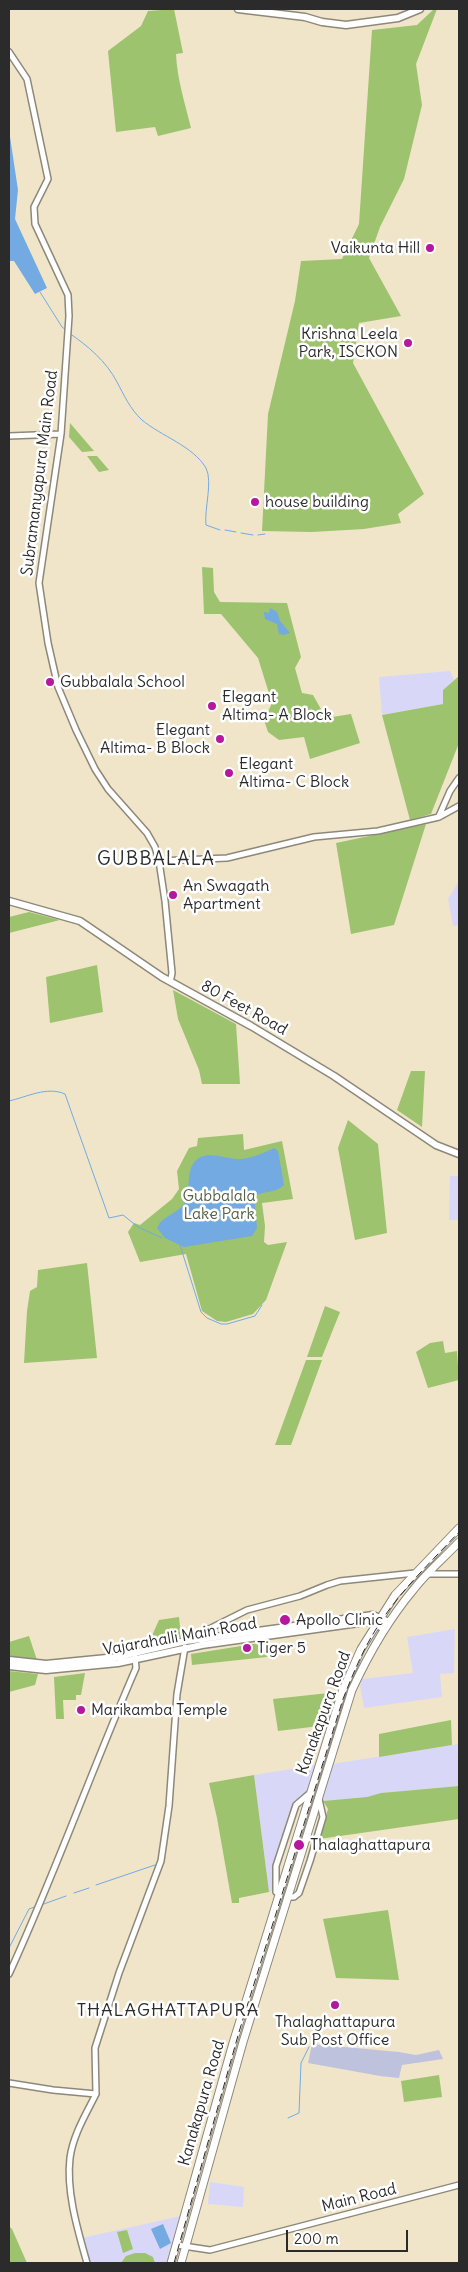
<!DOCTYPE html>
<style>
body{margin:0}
#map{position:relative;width:468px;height:2272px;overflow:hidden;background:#f0e5c9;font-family:Delius,sans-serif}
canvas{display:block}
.frame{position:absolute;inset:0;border:10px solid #2b2b2b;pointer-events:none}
.scale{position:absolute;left:286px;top:2230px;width:122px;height:22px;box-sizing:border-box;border:2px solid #2b2b2b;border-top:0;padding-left:6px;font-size:15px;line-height:18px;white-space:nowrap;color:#2b2b2b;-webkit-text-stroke:4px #fff;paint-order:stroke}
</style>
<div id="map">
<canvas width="468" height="2272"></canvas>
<div class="frame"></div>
<div class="scale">200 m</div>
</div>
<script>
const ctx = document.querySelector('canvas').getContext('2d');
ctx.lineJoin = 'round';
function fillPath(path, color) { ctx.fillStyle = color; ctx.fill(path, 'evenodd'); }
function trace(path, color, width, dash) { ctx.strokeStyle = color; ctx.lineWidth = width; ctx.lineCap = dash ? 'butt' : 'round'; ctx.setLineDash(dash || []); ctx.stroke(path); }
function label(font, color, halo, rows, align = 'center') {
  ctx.font = font + ' Delius,sans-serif'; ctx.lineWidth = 5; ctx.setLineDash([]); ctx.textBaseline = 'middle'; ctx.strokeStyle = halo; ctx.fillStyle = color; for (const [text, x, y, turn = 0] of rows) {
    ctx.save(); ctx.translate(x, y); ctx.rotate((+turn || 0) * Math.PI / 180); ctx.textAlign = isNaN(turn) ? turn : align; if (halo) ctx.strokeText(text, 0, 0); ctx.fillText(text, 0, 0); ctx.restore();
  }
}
const built = new Path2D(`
 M450 671 454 680 443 690V704L382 715 379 677Z
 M459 881V925L453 926 448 899Z
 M450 1176H459V1220H449Z
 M455 1629 454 1673 440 1674 442 1697 364 1708 360 1686 362 1679 413 1673 407 1637Z
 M459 1744V1786L381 1793 367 1797 323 1801 321 1798 332 1764Z
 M316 1765 307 1792 294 1804 272 1873 273 1891 269 1892 254 1775Z
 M210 2182 244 2187 243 2207 208 2204Z
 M181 2216 168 2263H90L82 2238Z`);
const industrial = new Path2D(`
 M312 2044 399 2052 416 2055 439 2050 443 2059 402 2065 399 2078 380 2076 308 2063Z`);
const green = new Path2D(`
 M174 9 183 53 176 54C177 79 185 103 191 128L158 136 155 127 116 132 108 51 141 26 148 11Z
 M434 9H437L416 64 422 105 404 179 380 227 369 258 401 316 359 323 353 363 424 494 398 514 401 523 364 529 312 532 262 531 268 414 295 301 301 261 342 259 359 224 372 30 417 25Z
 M70 423 94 451 82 452 69 437Z
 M87 456H97L109 470 99 472Z
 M202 567 213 568 214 592 220 602 287 603 301 657 295 668 302 693 313 695 326 718 351 714 360 743 310 759 304 737 279 740 268 732 264 720 272 703 258 658 221 614H204Z
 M459 676V743L431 814 410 820 382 715 443 704V690Z
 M426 824 394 925 351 934 336 843Z
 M29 912 60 920 9 933V917Z
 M97 965 103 1012 50 1023 46 977Z
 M173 990 236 1024 240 1084H202L199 1070 178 1019Z
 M411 1071H425L422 1127 397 1110Z
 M348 1120 378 1144 387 1233 355 1240 338 1148Z
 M243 1134 244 1150 282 1141 293 1199 262 1203 265 1226 264 1242 268 1245 287 1242 266 1300 253 1314 226 1322 217 1321 202 1311 186 1254 140 1262 128 1232 134 1223 140 1225 172 1199 179 1189 177 1171 189 1148 197 1146 198 1138Z
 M87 1263 97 1358 24 1363 27 1311 30 1291 37 1287 38 1270Z
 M325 1306 340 1312 322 1357H307Z
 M443 1341 445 1353 457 1351 459 1380 428 1388 416 1352 430 1343Z
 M306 1360H322L291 1445H275Z
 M179 1617 181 1637 149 1642 159 1620Z
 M29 1636 37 1660 9 1656V1642Z
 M266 1642 267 1657 192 1665 191 1654Z
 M9 1671 38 1674 35 1685 9 1692Z
 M85 1673 81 1695H76V1700H63L64 1719H56L54 1677Z
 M338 1692 328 1725 278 1731 273 1699Z
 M451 1720 452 1745 379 1757V1734Z
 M254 1775 269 1892 239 1898V1903H232L217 1818 209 1783Z
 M459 1786V1819L319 1839 328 1809 323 1801 367 1797 381 1793Z
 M388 1910 399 1980 336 1978 323 1919Z
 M439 2075 442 2097 404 2102 401 2081Z
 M9 2226 12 2229 27 2263H9Z
 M127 2230 133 2249 123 2253 117 2232Z
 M135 2253H145L153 2257 155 2263H121L126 2256Z`);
const water = new Path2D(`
 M9 130 18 190 15 219 47 288 35 294 14 261H9Z
 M270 608 277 612 280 621 290 633 284 635 279 634 277 624 265 619 264 612 269 613Z
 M274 1148 278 1151 284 1185C275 1194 263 1190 254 1197L257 1228 252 1236 184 1247 165 1238 157 1228C162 1215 179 1214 185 1202 191 1190 186 1175 193 1164 204 1147 226 1160 241 1159 252 1158 264 1153 274 1148Z
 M163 2224 171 2243 160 2249 151 2229Z`);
const stream = new Path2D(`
 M40 292 62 327 66 330
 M69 333C88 346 106 361 117 382 124 395 130 409 142 420 161 436 193 446 206 468 213 482 204 509 206 525L220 530
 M225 530 236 532
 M241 533 253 535
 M258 535 265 534
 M9 1101C27 1097 47 1086 65 1094L109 1218 123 1215 138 1227 162 1238
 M180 1245 201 1312 207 1318 221 1324H227L255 1316 262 1305
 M96 1885 155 1865
 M74 1893 89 1888
 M41 1905 66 1896
 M9 1948 29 1909 37 1906
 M288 2118 299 2113 301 2063 309 2047`);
const minor = new Path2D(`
 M9 52 27 79 48 179 34 207 35 224 68 295 69 316 61 434 39 583 48 643 58 687 76 730 95 769 108 789 147 833 155 847 159 861 165 901 172 973 171 978
 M9 436 61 434
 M439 816 450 791 459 778
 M159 861 227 858 314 837 378 831 439 817 459 806
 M429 1574H459
 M202 1642 205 1631 247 1610 300 1596 327 1585 340 1581 415 1573
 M279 1894 276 1892V1866L296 1805 310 1793
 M287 1897H294L299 1893 310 1861 323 1817 319 1799
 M9 1974C55 1874 92 1769 136 1668L135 1657
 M9 2083 53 2090 96 2094 95 2048 119 1973 161 1861 169 1806 177 1694 185 1647
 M177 2245 210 2250 459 2185
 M87 2263C78 2231 66 2192 70 2158 73 2135 86 2114 96 2094`);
const major = new Path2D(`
 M238 9 305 17 322 22 346 25 398 18 420 9
 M9 901 80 921 162 977 251 1026 334 1076 436 1145 459 1154
 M9 1660 46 1664 117 1657 186 1641 373 1615 389 1622
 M9 1666 46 1670 118 1663 202 1645 373 1621 383 1629`);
const highway = new Path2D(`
 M171 2263 233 2043 342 1692 361 1649 395 1595 459 1528
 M181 2263 243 2042 352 1690C369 1653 388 1620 414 1589 427 1572 444 1558 459 1542`);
const rail = new Path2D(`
 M174 2263 239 2032 343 1699C353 1674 363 1649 378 1626 400 1591 431 1562 459 1532`);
const markers = [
 [430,248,5,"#b5179e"],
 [408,343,5,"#b5179e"],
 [255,502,5,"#b5179e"],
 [50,682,5,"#b5179e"],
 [212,706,5,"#b5179e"],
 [220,739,5,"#b5179e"],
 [229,773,5,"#b5179e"],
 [173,895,5,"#b5179e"],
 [285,1620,6,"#b5179e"],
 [247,1648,5,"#b5179e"],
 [81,1710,5,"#b5179e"],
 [299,1845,6,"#b5179e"],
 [335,2005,5,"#b5179e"]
];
const poiNames = [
 ["Vaikunta Hill",420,248,"right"],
 ["Krishna Leela",398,334,"right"],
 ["Park, ISCKON",398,352,"right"],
 ["house building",265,502],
 ["Gubbalala School",60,682],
 ["Elegant",222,697],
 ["Altima- A Block",222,715],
 ["Elegant",210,730,"right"],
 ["Altima- B Block",210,748,"right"],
 ["Elegant",239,764],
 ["Altima- C Block",239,782],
 ["An Swagath",183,886],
 ["Apartment",183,904],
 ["Apollo Clinic",296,1620],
 ["Tiger 5",257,1648],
 ["Marikamba Temple",91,1710],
 ["Thalaghattapura",310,1845],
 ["Thalaghattapura",335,2022,"center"],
 ["Sub Post Office",335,2040,"center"]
];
const streetNames = [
 ["Subramanyapura Main Road",40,473,-83],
 ["80 Feet Road",244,1008,29],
 ["Vajarahalli Main Road",180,1637,-10],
 ["Kanakapura Road",324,1713,-70],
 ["Kanakapura Road",202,2103,-74],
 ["Main Road",359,2198,-14]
];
const parkNames = [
 ["Gubbalala",219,1196],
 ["Lake Park",219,1214]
];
const neighbourhoodNames = [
 ["THALAGHATTAPURA",168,2011]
];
const quarterNames = [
 ["GUBBALALA",156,860]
];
fillPath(built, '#d8d7f8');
fillPath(industrial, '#bfc2dd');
fillPath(green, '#9dc36f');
fillPath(water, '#72aae1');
trace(stream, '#72aae1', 1);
trace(minor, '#8e887a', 8);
trace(major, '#8e887a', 9);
trace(highway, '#8e887a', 9);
trace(minor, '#fff', 5);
trace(major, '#fff', 6);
trace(highway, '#fff', 7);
trace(rail, '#2b2b2b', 1, [8, 4]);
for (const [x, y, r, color] of markers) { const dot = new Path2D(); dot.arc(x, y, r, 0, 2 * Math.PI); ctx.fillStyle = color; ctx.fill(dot); trace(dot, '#fff', 2); }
label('16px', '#2b2b2b', '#fff', poiNames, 'left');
label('16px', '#2b2b2b', '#fff', streetNames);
label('16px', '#536043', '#fff', parkNames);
ctx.letterSpacing = '1px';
label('18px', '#2b2b2b', '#fff', neighbourhoodNames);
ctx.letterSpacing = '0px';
ctx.letterSpacing = '1px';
label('19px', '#2b2b2b', '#fff', quarterNames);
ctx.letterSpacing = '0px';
</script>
